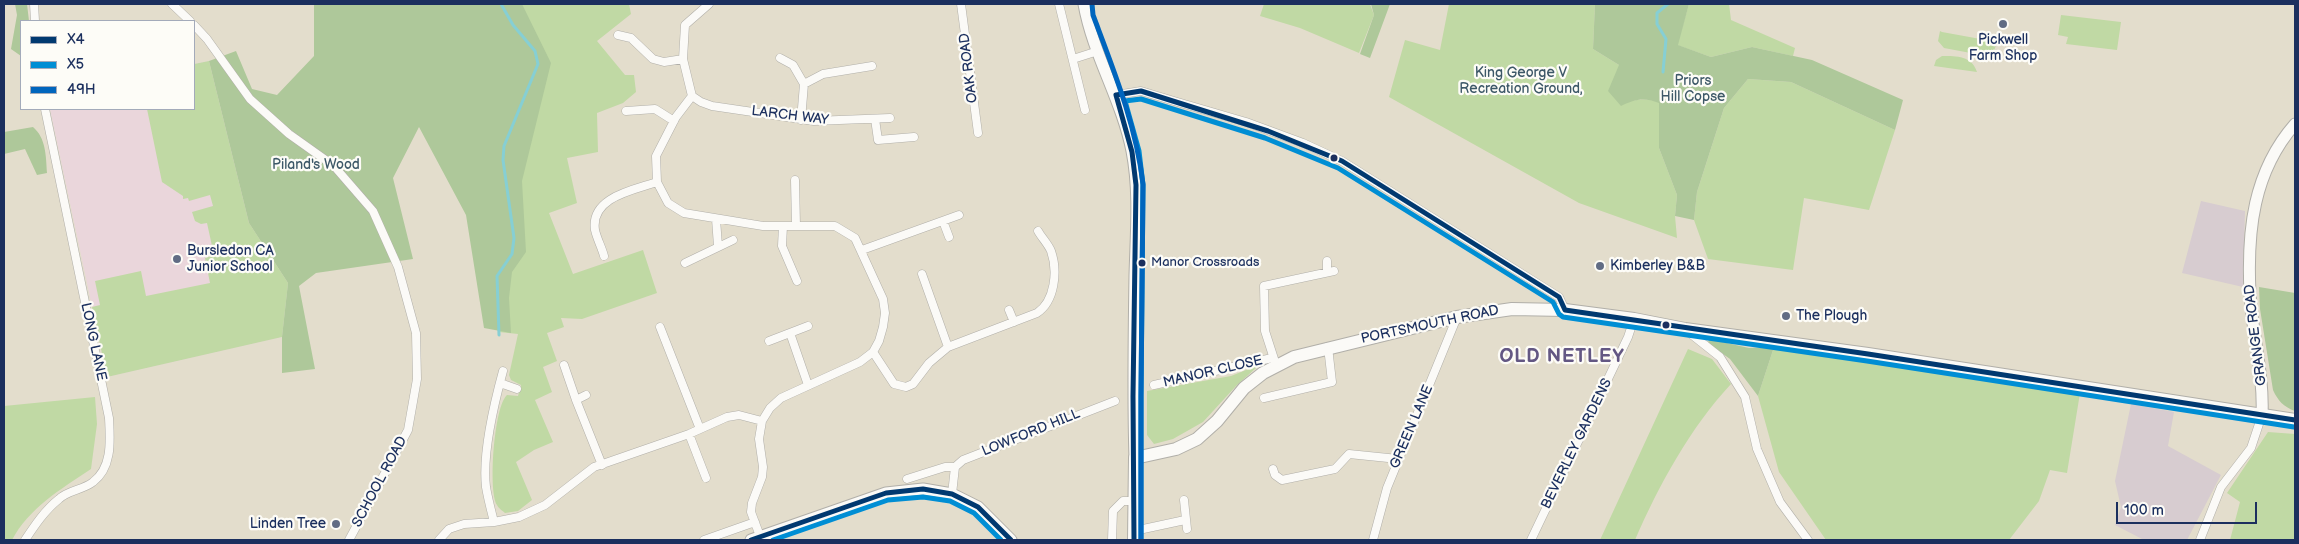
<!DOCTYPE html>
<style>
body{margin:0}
#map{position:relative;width:2299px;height:544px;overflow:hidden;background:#e3ddcc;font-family:"Balsamiq Sans",sans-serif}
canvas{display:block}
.frame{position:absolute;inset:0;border:5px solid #1b2f5e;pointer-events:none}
.legend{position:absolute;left:20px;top:20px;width:175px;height:90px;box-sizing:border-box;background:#fdfcf7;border:1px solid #a3aaba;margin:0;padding:6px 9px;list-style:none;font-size:15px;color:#1b2f5e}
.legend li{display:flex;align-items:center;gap:10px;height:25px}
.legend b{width:25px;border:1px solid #a3aaba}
.scale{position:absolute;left:2116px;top:502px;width:141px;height:22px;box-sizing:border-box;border:2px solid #1b2f5e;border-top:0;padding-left:6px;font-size:15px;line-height:18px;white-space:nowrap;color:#1b2f5e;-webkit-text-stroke:4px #fdfcf7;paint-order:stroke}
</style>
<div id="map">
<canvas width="2299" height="544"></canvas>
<div class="frame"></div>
<ul class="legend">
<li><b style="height:6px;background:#013970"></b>X4</li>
<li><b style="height:6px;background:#008ed4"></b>X5</li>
<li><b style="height:6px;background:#0065bd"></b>49H</li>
</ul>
<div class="scale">100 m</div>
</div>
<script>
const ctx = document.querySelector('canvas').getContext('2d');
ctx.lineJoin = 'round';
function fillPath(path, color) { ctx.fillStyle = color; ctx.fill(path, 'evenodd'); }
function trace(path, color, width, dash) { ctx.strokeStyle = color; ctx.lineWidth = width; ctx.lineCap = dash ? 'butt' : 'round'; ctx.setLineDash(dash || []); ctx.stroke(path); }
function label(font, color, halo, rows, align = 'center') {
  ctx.font = font + ' "Balsamiq Sans",sans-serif'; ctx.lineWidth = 4.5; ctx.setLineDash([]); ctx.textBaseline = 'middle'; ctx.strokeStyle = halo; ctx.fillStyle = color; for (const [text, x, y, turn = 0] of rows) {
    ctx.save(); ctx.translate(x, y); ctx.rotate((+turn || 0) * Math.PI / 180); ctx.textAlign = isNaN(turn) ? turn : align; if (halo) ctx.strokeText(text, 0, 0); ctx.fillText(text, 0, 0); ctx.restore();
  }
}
const built = new Path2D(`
 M209 61 249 223 282 337 107 377 50 109H194V64Z`);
const industrial = new Path2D(`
 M2201 201 2245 211 2243 287 2182 273Z
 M2131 404 2174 412 2168 446 2221 475 2187 540H2144L2115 525 2121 507 2115 481Z`);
const green = new Path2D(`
 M504 4H629L631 14 597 41 625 75H634L636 92 623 103 597 113 598 152 567 158 577 203 549 213 573 274 643 250 657 293 582 319 561 318 564 327 547 333 557 361 543 367 552 392 535 400 553 442 534 450 516 462 532 500 518 511 505 513C503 511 498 508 497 505 488 491 494 406 507 395L518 396 521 385 511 380 509 375 518 334 499 332Z
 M1264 4H1370L1374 15 1359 53 1300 28 1260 16Z
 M1449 4H1595L1593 49 1619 65 1621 105C1635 99 1644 98 1659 102V148L1677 195 1675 216 1677 238 1579 203 1389 97 1405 40 1440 50Z
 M1689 4H1729L1731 20 1795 48 1793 56 1752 47 1711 57 1677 45Z
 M2061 15 2121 22 2117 50 2066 44 2068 37 2058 35Z
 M1940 31 1942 32 1997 42 1992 57 1944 48 1938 41Z
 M1942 56C1957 56 1972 56 1977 72L1934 66 1936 60Z
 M209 61 249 223 288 283 282 337 107 377 92 307 100 305 95 281 141 271 146 296 210 283 205 258 214 255 207 223 201 224 195 221 192 212 213 206 210 195 189 201 188 198 183 199V196L162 182 147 109H194V64Z
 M1748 79 1791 82 1895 130 1869 210 1804 198 1793 270 1708 259 1694 220 1697 192 1724 108Z
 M1774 347 2080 393 2067 473 2050 470 2039 501 2009 540H1826L1779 472 1758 396Z
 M1688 349 1712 359 1731 384C1690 428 1659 485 1635 540H1600Z
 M1256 366V368L1236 386 1203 422 1173 439 1154 444 1147 435V391L1231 376Z
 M95 397 97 424 91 469C61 489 29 508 12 540H4V406Z
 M2268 432 2295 434V540H2230L2240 502 2227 493Z`);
const forest = new Path2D(`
 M15 4H27L29 21H21V56L11 49 17 15Z
 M314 4H522L551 63 522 181 526 252 512 272 509 298 511 333 484 328 466 215 419 127 393 178 413 259 316 273 299 286 315 369 282 373V337L288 283 249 223 209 61 236 51 252 89 277 95 314 56Z
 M1371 4H1390L1370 58 1360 54 1374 15Z
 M1595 4H1689L1678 45 1711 57 1752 47 1812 60 1903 100 1895 130 1791 82 1748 79 1724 108 1697 192 1694 220 1675 216 1677 195 1659 148V103C1644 97 1635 99 1621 106L1608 91 1619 65 1593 49Z
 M33 127C46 138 46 156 47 173L37 175 25 149 4 154V132Z
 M2259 287 2295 293V411C2284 407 2278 401 2273 390L2260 309Z
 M1709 339 1749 348 1774 347 1758 396 1730 359 1708 343Z`);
const stream = new Path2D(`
 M1663 72 1666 39 1657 24V13L1668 4
 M499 335 497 276 512 254 514 238 503 160 504 146 538 64 535 51 513 25 501 4`);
const street = new Path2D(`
 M34 4 35 21
 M172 4 190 21
 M961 4 978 133
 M1059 4 1085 110
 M194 25 207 39 250 99 289 134 334 166 373 211 398 267 416 333 417 379 408 430 349 540
 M618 35 631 38 653 59 664 62 683 59
 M780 58 793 65 804 84
 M1073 59 1098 51
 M1116 95 1141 91 1174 101 1246 122 1303 143 1342 161 1559 297 1565 310
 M692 96 676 117 656 156 657 182 668 203 684 213 763 226H835L855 238 883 299 885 313 883 327 879 341 873 352 860 362 781 398 770 408 762 421 759 439 763 467 762 477 752 503 751 512 760 536
 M692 96 701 102 712 106 814 121 890 118
 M692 96 683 59 685 25 709 4
 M626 111 655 109 674 121
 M875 119 878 140 914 137
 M801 120 804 84 823 74 872 66
 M795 180 796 226
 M716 219 718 246
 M943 221 949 237
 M783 226 782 246 797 281
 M862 250 959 215
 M604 256C602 248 597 239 595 230 590 197 634 190 657 182
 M685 263 733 240
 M1327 271V261
 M922 274 948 347
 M1009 310 1014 322
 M660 327 700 429
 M1686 330 1720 357 1745 397 1757 449 1780 502 1808 540
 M790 333 808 385
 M769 341 808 326
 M873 352 894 384 906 387 913 384 929 363 948 347 1037 313C1055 301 1058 271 1051 251 1048 244 1042 238 1038 231
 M564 365 576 400 602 465
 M1276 365 1265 331 1264 286 1334 271
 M500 383 517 389
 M1154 385 1272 358
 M1264 398 1332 382 1328 347
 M576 400 586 395
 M689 434 706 478
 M1273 469 1275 475 1282 480 1335 469 1349 454 1398 459
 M907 479 945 467H955
 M952 494 955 467 963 460 1115 401
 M1184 500 1187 529
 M494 522C491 510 488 499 486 487 482 453 494 404 503 371
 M1134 531 1185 520
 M25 540C35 525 45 510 59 499 68 490 83 490 93 482 113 467 110 439 109 418L45 109
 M439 540 449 529 464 524 494 522 519 517 545 505 594 467 689 434 727 417 739 415 762 421
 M704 540 755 522
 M1112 540 1113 511 1123 501H1135
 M1373 540 1387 488 1457 317
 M1531 540 1628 337 1634 319
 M2200 540 2221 487 2251 448 2262 415`);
const secondary = new Path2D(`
 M1084 4C1093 55 1122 100 1132 151 1140 192 1136 235 1135 276 1134 337 1133 398 1135 458
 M2262 415C2264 373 2252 334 2250 293 2247 231 2253 172 2295 124
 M751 540 886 493 923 489 952 494 978 507 1011 540`);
const primary = new Path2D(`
 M1134 540 1135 458 1176 449 1197 439 1217 421 1244 388 1263 373 1294 357 1457 317 1512 309 1565 310 1634 319 1685 329 1868 354 2295 420`);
const bus1 = new Path2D(`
 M751 540 886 493 923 489 952 494 978 507 1011 540
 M1134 540 1133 396 1136 185 1132 152 1116 95 1141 91 1268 131 1342 161 1559 297 1565 310 1868 354 2295 420`);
const bus2 = new Path2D(`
 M773 540 888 500 923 497 950 501 974 513 1001 540
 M1141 540V396L1143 185 1139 151 1125 101 1141 99 1265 138 1338 168 1553 302 1559 314 1563 317 1867 361 2294 427`);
const bus3 = new Path2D(`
 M1092 4 1093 15C1114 71 1136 125 1143 184L1141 396V540`);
const markers = [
 [2003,24,5,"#616c84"],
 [1334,158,4.5,"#1b2f5e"],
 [177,259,5,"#616c84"],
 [1142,263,4.5,"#1b2f5e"],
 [1600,266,5,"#616c84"],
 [1786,316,5,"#616c84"],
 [1666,325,4.5,"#1b2f5e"],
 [336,524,5,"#616c84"]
];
const busNames = [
 ["Manor Crossroads",1151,263]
];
const poiNames = [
 ["Pickwell",2003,40,"center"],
 ["Farm Shop",2003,56,"center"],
 ["Bursledon CA",187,251],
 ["Junior School",187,267],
 ["Kimberley B&B",1610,266],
 ["The Plough",1796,316],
 ["Linden Tree",326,524,"right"]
];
const streetNames = [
 ["OAK ROAD",969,68,-97],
 ["LARCH WAY",790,116,7],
 ["PORTSMOUTH ROAD",1430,325,-12],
 ["GRANGE ROAD",2256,335,-97],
 ["LONG LANE",93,342,78],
 ["MANOR CLOSE",1213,372,-13],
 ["GREEN LANE",1412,427,-67],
 ["LOWFORD HILL",1031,433,-22],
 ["BEVERLEY GARDENS",1577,444,-64],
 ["SCHOOL ROAD",380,482,-62]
];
const parkNames = [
 ["King George V",1521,73],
 ["Recreation Ground,",1521,89],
 ["Priors",1693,81],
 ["Hill Copse",1693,97],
 ["Piland's Wood",316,165]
];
const districtNames = [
 ["OLD NETLEY",1562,357]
];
fillPath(built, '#ead6db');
fillPath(industrial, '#d7ccd0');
fillPath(green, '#c0d9a4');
fillPath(forest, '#aec89a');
trace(stream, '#86cfd4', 3);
trace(street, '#b1afa9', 9);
trace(secondary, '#b1afa9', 13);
trace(primary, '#b1afa9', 14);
trace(street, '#fbfaf7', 8);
trace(secondary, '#fbfaf7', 11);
trace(primary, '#fbfaf7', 12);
trace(bus1, '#013970', 5);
trace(bus2, '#008ed4', 5);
trace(bus3, '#0065bd', 5);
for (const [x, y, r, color] of markers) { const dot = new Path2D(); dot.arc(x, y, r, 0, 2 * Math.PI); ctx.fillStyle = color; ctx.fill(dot); trace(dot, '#fdfcf7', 2); }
label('13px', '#1b2f5e', '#fdfcf7', busNames, 'left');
label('14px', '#1b2f5e', '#fdfcf7', poiNames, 'left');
label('14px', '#1b2f5e', '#fdfcf7', streetNames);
label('14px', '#3d5868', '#fdfcf7', parkNames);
ctx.letterSpacing = '1px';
label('bold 19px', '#635783', '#fdfcf7', districtNames);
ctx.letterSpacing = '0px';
</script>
